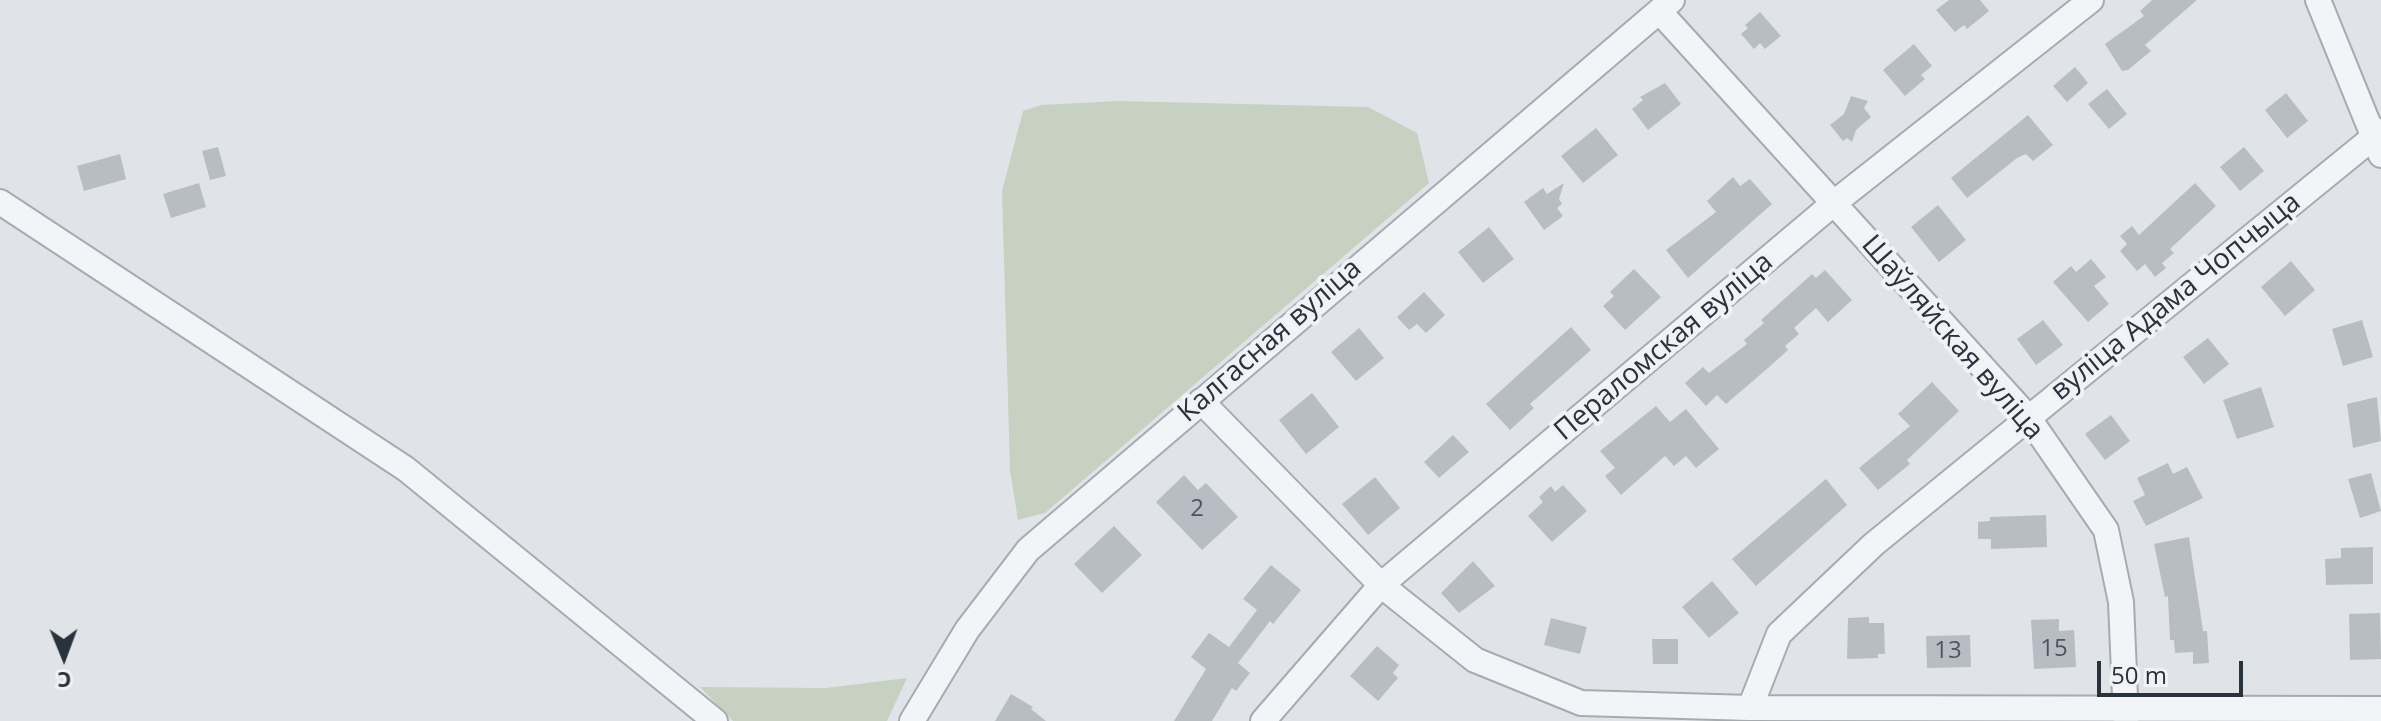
<!DOCTYPE html>
<meta charset="utf-8">
<style>
body{margin:0}
#map{position:relative;width:2381px;height:721px;overflow:hidden;background:#e0e4e8;font-family:"Open Sans",sans-serif}
canvas{display:block}
.north{position:absolute;left:24px;top:617px;width:80px;height:80px;-webkit-text-stroke:6px #f0f2f6;paint-order:stroke;rotate:179deg;font-size:22px;font-weight:700;line-height:32px;text-align:center;color:#2a323e}
.north::after{content:'';display:block;margin:auto;width:28px;height:36px;background:#2a323e;clip-path:polygon(50% 0,100% 100%,50% 72%,0 100%)}
.scale{position:absolute;left:2097px;top:661px;width:146px;height:36px;box-sizing:border-box;border:4px solid #2a323e;border-top:0;padding-left:10px;font-size:24px;line-height:28px;white-space:nowrap;color:#2a323e;-webkit-text-stroke:6px #f0f2f6;paint-order:stroke}
</style>
<div id="map">
<canvas width="2381" height="721"></canvas>
<div class="north">С</div>
<div class="scale">50 m</div>
</div>
<script>
const ctx = document.querySelector('canvas').getContext('2d');
ctx.lineJoin = 'round';
function fillPath(path, color) { ctx.fillStyle = color; ctx.fill(path, 'evenodd'); }
function trace(path, color, width, dash) { ctx.strokeStyle = color; ctx.lineWidth = width; ctx.lineCap = dash ? 'butt' : 'round'; ctx.setLineDash(dash || []); ctx.stroke(path); }
function label(font, color, halo, rows, align = 'center') {
  ctx.font = font + ' "Open Sans",sans-serif'; ctx.lineWidth = 8; ctx.setLineDash([]); ctx.textBaseline = 'middle'; ctx.strokeStyle = halo; ctx.fillStyle = color; for (const [text, x, y, turn = 0] of rows) {
    ctx.save(); ctx.translate(x, y); ctx.rotate((+turn || 0) * Math.PI / 180); ctx.textAlign = isNaN(turn) ? turn : align; if (halo) ctx.strokeText(text, 0, 0); ctx.fillText(text, 0, 0); ctx.restore();
  }
}
const green = new Path2D(`
 M1118 101 1368 107 1417 133 1429 183 1045 513 1018 520 1010 470 1002 191 1023 111 1041 105Z
 M907 678 887 721H733L700 687 826 688Z`);
const building = new Path2D(`
 M1949 0H1980L1989 11 1967 29 1964 25 1955 32 1936 10Z
 M2152 0H2197L2145 45 2151 51 2128 70 2122 71 2105 44 2144 16 2140 11Z
 M1760 12 1781 36 1765 49 1760 43 1754 49 1741 34 1748 28 1745 25Z
 M1914 44 1932 66 1921 75 1925 79 1905 96 1883 70Z
 M2075 67 2088 83 2067 102 2053 86Z
 M1665 83 1681 104 1648 130 1632 109 1643 100 1640 97Z
 M2107 89 2127 114 2109 129 2088 104Z
 M2286 93 2308 121 2287 138 2265 110Z
 M1851 96 1868 101 1864 108 1871 117 1856 130 1852 142 1847 138 1843 141 1830 125 1844 114Z
 M2028 115 2053 145 2033 161 2026 154 2017 158 1967 198 1951 178Z
 M1596 128 1618 155 1583 183 1561 156Z
 M218 147 226 176 210 180 202 151Z
 M2244 147 2264 171 2240 191 2220 167Z
 M120 154 126 179 84 191 77 166Z
 M1733 177 1740 186 1750 179 1772 204 1688 278 1666 250 1716 212 1707 201Z
 M199 183 206 207 171 218 163 194Z
 M1564 183 1559 199 1562 204 1557 208 1563 216 1544 230 1524 202 1543 188 1547 194Z
 M2195 183 2216 206 2170 249 2174 253 2162 263 2166 268 2155 277 2145 264 2137 271 2120 251 2127 244 2120 236 2132 226 2139 235Z
 M1938 205 1966 240 1939 262 1911 227Z
 M1489 227 1514 259 1483 283 1458 252Z
 M2091 259 2106 277 2094 286 2109 304 2088 322 2053 282 2071 266 2076 272Z
 M2291 261 2315 290 2285 316 2261 287Z
 M1634 269 1661 297 1625 330 1603 306 1614 296 1610 292Z
 M1825 270 1852 300 1828 322 1816 308 1794 328 1799 334 1785 346 1788 350 1768 368 1726 404 1717 395 1706 406 1685 383 1703 367 1709 373 1747 344 1744 340 1764 323 1761 320 1812 274 1816 278Z
 M1424 292 1445 315 1426 333 1417 324 1409 330 1397 317Z
 M2043 320 2063 345 2036 365 2017 339Z
 M2362 320 2373 357 2343 366 2332 329Z
 M1571 327 1591 350 1530 404 1534 408 1510 430 1486 404Z
 M1359 328 1384 358 1356 381 1331 352Z
 M2208 338 2229 364 2204 384 2183 357Z
 M1932 382 1959 411 1907 460 1910 464 1878 490 1859 468 1910 426 1898 414Z
 M2261 387 2274 427 2237 439 2223 400Z
 M1312 393 1339 427 1306 454 1279 420Z
 M2377 397 2381 441 2353 448 2347 404Z
 M1656 406 1670 422 1686 409 1719 449 1696 468 1686 456 1674 466 1665 456 1621 495 1605 476 1615 468 1600 451Z
 M2111 415 2130 441 2105 460 2085 434Z
 M1453 435 1469 452 1439 478 1424 462Z
 M2168 463 2173 474 2187 467 2203 498 2146 526 2133 501 2145 495 2137 478Z
 M2371 473 2381 511 2360 518 2348 479Z
 M1184 475 1198 490 1206 483 1238 517 1202 550 1156 502Z
 M1375 477 1400 508 1368 535 1342 504Z
 M1826 479 1847 505 1756 586 1732 559Z
 M1563 485 1587 511 1552 542 1528 516 1543 502 1539 497 1551 486 1555 492Z
 M2046 515 2047 547 1991 549V539H1978V522L1990 521V517Z
 M1114 526 1142 555 1102 593 1074 564Z
 M2189 537 2203 631H2207L2209 663 2193 664V652L2175 653 2174 640H2170L2168 596 2165 597 2154 544Z
 M2373 547V584L2326 585 2325 559 2341 558V548Z
 M1473 561 1495 586 1459 613 1441 593Z
 M1271 565 1301 590 1273 624 1270 621 1238 663 1250 673 1236 691 1232 688 1212 721H1174L1206 669 1191 657 1209 633 1229 647 1257 610 1243 599Z
 M1712 581 1739 613 1709 638 1682 607Z
 M2380 613 2381 659 2350 660 2349 614Z
 M1869 617V623H1884L1885 654H1878V658L1847 659 1848 618Z
 M1551 618 1587 627 1580 654 1544 645Z
 M2059 619V631L2074 630 2076 667 2034 669 2031 620Z
 M1970 635 1971 667 1927 668 1926 636Z
 M1652 639H1678V664H1653Z
 M1377 646 1399 665 1393 673 1398 678 1378 701 1350 676Z
 M1011 694 1033 707 1031 709 1046 721H995Z`);
const minor = new Path2D(`
 M2318 0 2381 155
 M1659 11 2028 417 2106 530 2121 602 2126 720
 M0 202 406 469 715 721
 M1201 401 1381 585 1475 660 1581 703 1750 708 2381 709
 M1750 708 1779 634 1874 544 2381 131
 M912 721 967 630 1028 550 1672 0
 M1263 721 1381 585 1834 203 2091 0`);
const numberNames = [
 ["2",1197,509],
 ["15",2054,649],
 ["13",1948,651]
];
const streetNames = [
 ["вуліца Адама Чопчыца",2176,297,-39],
 ["Шаўляйская вуліца",1952,338,49],
 ["Калгасная вуліца",1270,341,-41],
 ["Пераломская вуліца",1664,347,-40]
];
fillPath(green, '#c7d1c2');
fillPath(building, '#b8bdc4');
trace(minor, '#a6abb2', 28);
trace(minor, '#f3f4f7', 24);
label('24px', '#4e5560', null, numberNames);
label('28px', '#2a323e', '#f0f2f6', streetNames);
</script>
